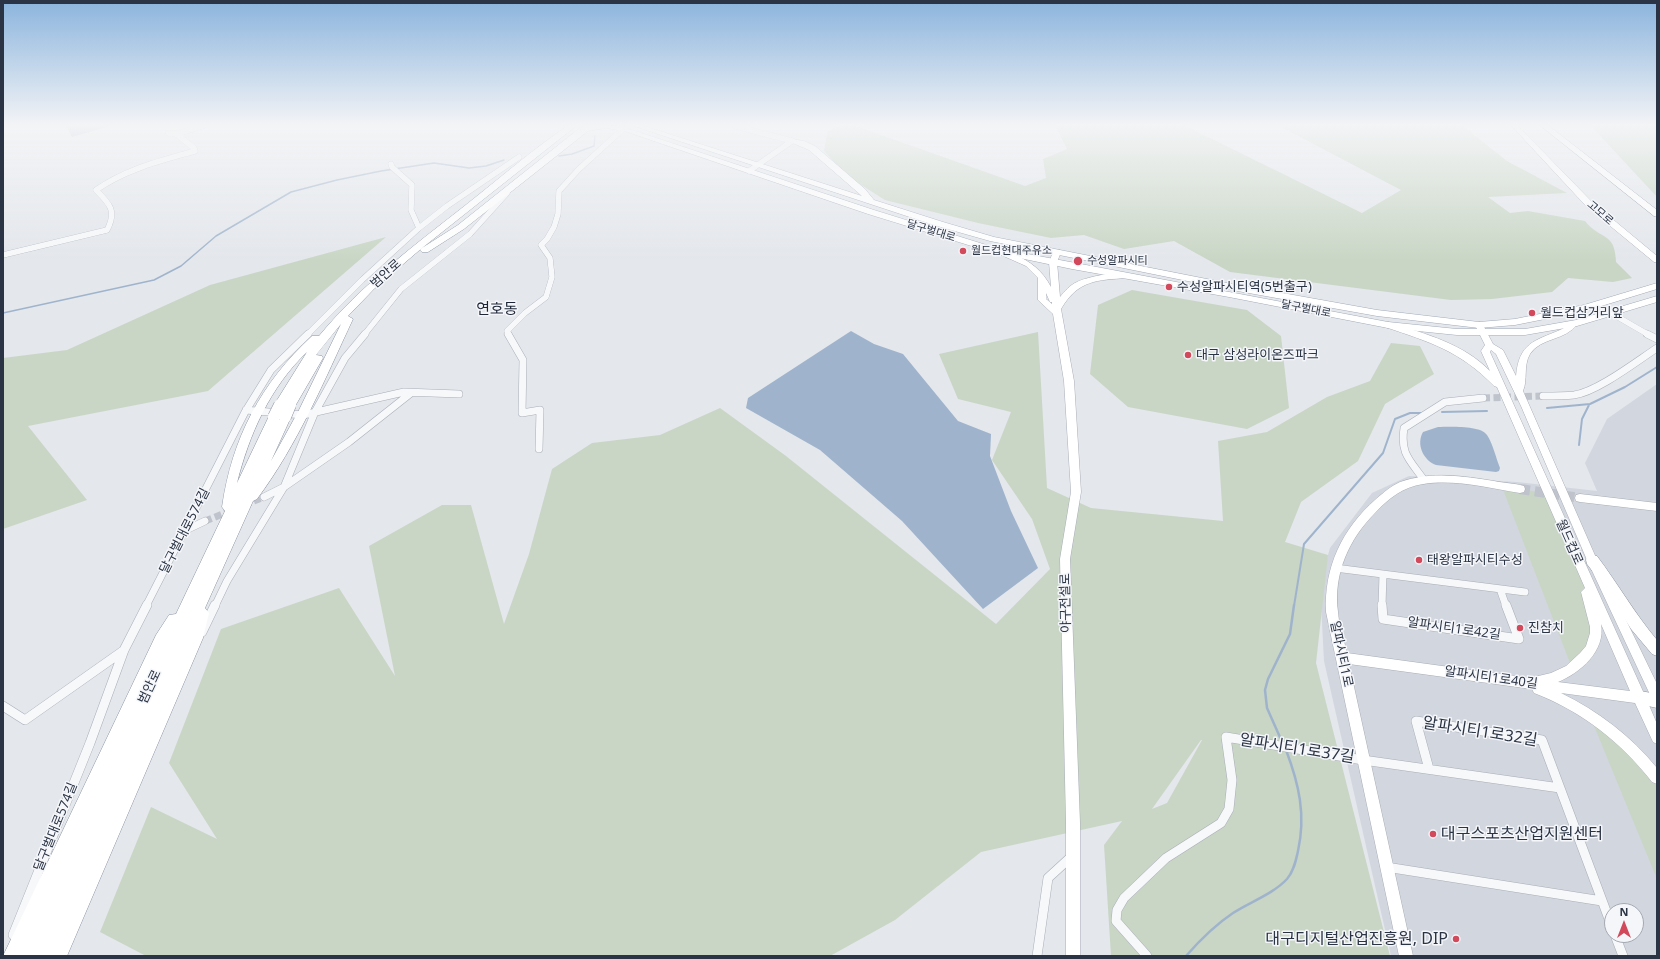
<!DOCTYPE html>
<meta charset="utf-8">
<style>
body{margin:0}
#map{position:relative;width:1660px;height:959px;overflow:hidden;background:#e4e7ec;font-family:"Noto Sans",sans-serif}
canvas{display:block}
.frame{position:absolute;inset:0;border:4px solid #2b3445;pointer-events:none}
.north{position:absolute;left:1604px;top:903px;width:40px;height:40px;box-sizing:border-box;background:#f4f6f9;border:1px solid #a4a8b1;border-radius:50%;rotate:0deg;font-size:11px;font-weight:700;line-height:16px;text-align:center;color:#2b3445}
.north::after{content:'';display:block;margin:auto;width:14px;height:18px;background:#d1495b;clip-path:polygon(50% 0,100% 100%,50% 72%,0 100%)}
</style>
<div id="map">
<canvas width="1660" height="959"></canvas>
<div class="frame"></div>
<div class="north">N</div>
</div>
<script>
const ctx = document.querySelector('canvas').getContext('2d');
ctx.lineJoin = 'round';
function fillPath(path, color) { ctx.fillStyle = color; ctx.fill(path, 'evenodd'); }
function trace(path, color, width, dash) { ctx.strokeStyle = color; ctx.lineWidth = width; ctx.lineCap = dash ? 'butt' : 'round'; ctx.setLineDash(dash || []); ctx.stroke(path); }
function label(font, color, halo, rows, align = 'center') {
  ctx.font = font + ' "Noto Sans","Noto Sans KR",sans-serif'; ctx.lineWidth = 3; ctx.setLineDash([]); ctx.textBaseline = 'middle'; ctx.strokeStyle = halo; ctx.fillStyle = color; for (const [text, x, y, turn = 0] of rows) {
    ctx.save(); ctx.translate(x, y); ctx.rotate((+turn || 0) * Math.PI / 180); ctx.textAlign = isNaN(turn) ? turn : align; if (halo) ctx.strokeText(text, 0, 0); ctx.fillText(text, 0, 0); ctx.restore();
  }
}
const built = new Path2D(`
 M1657 384V956H1391L1324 661 1320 584 1330 548 1372 493 1409 476 1517 482 1597 491 1585 463 1607 419ZM1612 911H1636V935H1612Z`);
const green = new Path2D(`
 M839 126H856L1025 186 1046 178 1043 159 1067 149 1055 126H1186L1362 213 1401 190 1279 126H1463L1507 161 1567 193 1488 197 1510 213 1528 211 1585 221C1601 241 1615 231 1616 262L1632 278 1613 282 1568 278 1552 292 1492 299 1451 300 1230 272 1174 241 1124 249 1084 235 1051 238 978 223 885 200 847 176 824 151 827 132Z
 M1591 126H1657V197Z
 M386 237 208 391 28 426 87 500 3 529V358L67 350 210 285Z
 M1132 290 1247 310 1281 336 1289 408 1247 429 1128 407 1090 374 1098 305Z
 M1038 332 1047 488 1091 508 1223 521 1218 441 1267 432 1327 397 1370 381 1391 343 1420 346 1434 374 1385 404 1358 461 1301 502 1285 542 1328 555 1316 663 1390 956H1111L1104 845 1122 821 981 852 895 920 830 956H146L100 932 151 807 217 839 169 763 221 629 339 588 395 676 369 546 442 505H471L504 624 529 554 552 469 592 443 660 435 720 408 786 456 996 624 1050 569 1032 519 992 460 1011 412 958 399 939 354ZM1202 740 1167 803 1152 809 1201 740Z
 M1502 487 1548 493 1581 569 1596 632 1572 668Z
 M1590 716 1657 778V879Z`);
const water = new Path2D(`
 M66 126H110L72 137Z
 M851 331 874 344 903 354 958 421 991 434 990 456 1011 511 1038 568 983 609 902 521 820 450 746 408 748 398Z
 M1438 427C1449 427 1480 425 1487 435 1493 444 1496 458 1500 468L1499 471 1496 472 1436 465C1423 460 1416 444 1423 432Z`);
const streamFar2 = new Path2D(`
 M559 156 572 154 594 146 595 136
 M3 313 154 280 181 266 216 236 291 192 337 180 381 171 434 163 469 168 486 166 504 160`);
const streamFar1 = new Path2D(`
 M1547 408 1590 404 1625 387 1657 367
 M1442 412 1487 411
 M1579 445 1582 419 1589 405
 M1294 606 1304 544 1383 453 1395 419 1410 413H1421`);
const stream = new Path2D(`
 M1283 744 1267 708 1265 690 1268 679 1290 634 1294 605
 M1186 956C1200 940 1215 925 1233 913 1250 902 1273 894 1287 879 1294 871 1296 860 1298 851 1306 815 1299 784 1286 750`);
const streetTunnel = new Path2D(`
 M1483 398 1543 396
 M244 505 264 497
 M205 521 233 510`);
const secondaryTunnel = new Path2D(`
 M1520 489 1580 498`);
const streetFar2 = new Path2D(`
 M735 126 792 141
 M168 133 176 134 203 126
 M749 171 792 141
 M419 228 447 206 519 157
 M3 255 107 230C117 211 110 204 96 190 126 169 160 161 195 151L194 148 176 134
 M1611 313 1649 335
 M307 335 362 280 419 228 411 210 412 185 392 167 391 164
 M364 335 401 289 470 234 507 193
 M509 335 507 331 525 313 546 297 552 277 550 258 541 245 547 239 554 227 558 214 559 191 579 169 623 129`);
const streetFar1 = new Path2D(`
 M508 334 523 360 522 413 540 410 539 449
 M1647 334 1657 339
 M1543 396C1553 396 1564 396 1574 395 1597 392 1637 361 1657 348
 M246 410 303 415 404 392 459 394
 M1424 480C1410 460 1400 454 1404 428L1445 402 1483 398
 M284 487 315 412 345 358 365 334
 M284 487 349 442 411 393
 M186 530 205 521
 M1335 568 1525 592
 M1500 589 1506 606
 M146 606 245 412 271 370 308 334
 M215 606 227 581 284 487 264 497
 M1382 606 1383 574`);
const street = new Path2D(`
 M1382 605 1383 619 1519 639 1506 605
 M202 632 215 605
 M3 706 25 720 123 651
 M1429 769 1416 721 1542 740 1560 788
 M1386 867 1602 901
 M13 935 90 743 124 650 147 605
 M1615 935 1623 956
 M1037 956 1048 878 1072 856
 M1147 956 1116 921 1117 910 1124 898 1166 858 1221 823 1229 809 1232 780 1226 737 1363 760 1560 788 1612 927`);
const secondary = new Path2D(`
 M1512 126H1518L1592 202 1657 256V262H1654L1586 206Z
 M999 250C1005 249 1009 252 1014 254 1031 262 1042 270 1051 287L1049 262 1054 250H1060L1061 252 1057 262 1060 297C1065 291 1070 285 1077 282 1086 277 1124 269 1132 276L1128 278C1097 280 1078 280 1061 309L1074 381 1081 492 1070 559 1080 823V956H1066V823L1060 559 1071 492 1064 381 1053 314 1038 300V278L1026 266 999 254ZM1046 293 1050 302H1052V304L1046 299Z
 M1573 321 1577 324C1566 341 1541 337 1530 354 1523 366 1528 380 1523 391L1597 560 1657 684V703L1653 701 1587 560 1521 406 1496 354 1491 350 1490 352 1646 698 1657 724V744L1653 742 1635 703 1561 693C1598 711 1631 736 1657 768V784L1652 782C1621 742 1581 711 1534 693L1532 689 1349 664 1413 956H1399L1326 612C1324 567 1342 529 1376 499 1383 493 1391 486 1400 482 1431 471 1463 476 1494 481 1503 483 1514 483 1524 486L1525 489 1524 492 1520 493C1489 488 1455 479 1423 484 1403 487 1389 498 1375 513 1349 539 1333 574 1338 612 1339 626 1344 640 1347 653L1530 678 1551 673 1566 666 1580 653 1586 646 1590 633V627L1581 592 1585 588 1497 387 1494 386C1460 351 1430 342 1385 327L1384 325 1388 322 1391 323C1426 334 1464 344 1490 371L1481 351 1485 345 1475 325 1479 322 1482 323 1493 344 1503 350 1516 376C1519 343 1534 341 1560 330 1566 328 1568 323 1573 321ZM1601 624 1630 691 1558 682C1580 673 1606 651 1601 624Z
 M1580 494 1657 503V511L1580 502 1576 501 1575 498 1576 495Z`);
const primary = new Path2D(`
 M610 126H620L874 210 996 248 1388 322 1457 329H1525L1576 320 1657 296V302L1577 326 1525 335H1457L1388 328 1229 297 1072 269 991 252 868 214Z
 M634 126H644L862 196 809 150 788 141 792 139 804 141 815 146 865 189 874 200 943 222 994 237 1232 284 1377 310 1479 322 1515 319 1584 305 1657 283V289L1585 311 1515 325 1479 328 1377 316 1232 290 990 241 937 226Z`);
const highway = new Path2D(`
 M567 126H576L422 248 458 225 581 127 585 126H617L626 127 627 129 623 131 606 128 588 131 464 229 428 252H422L420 250 422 248 374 289 348 316 353 319C324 381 298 444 257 499L253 501 205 608 209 613 203 638 67 956H3L156 635 169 615 176 614 225 511 222 507C232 438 261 383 312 336H319C362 284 415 245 467 204 500 178 532 150 567 126ZM341 324 299 410 271 461 291 417 289 414H281L280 417 278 414H270L237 483C249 435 270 387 307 352L274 405 276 408 280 409 285 406 290 409 294 408 323 358 322 356 316 355Z
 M1541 126H1549L1657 210V217L1654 216Z
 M1592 555 1597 556C1618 584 1635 614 1657 640V656L1652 654 1631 629 1606 589 1587 564 1586 560 1587 556Z
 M1640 691 1657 694V708L1635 703 1633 698 1635 693Z`);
const highwayBridge = new Path2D(`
 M274 417 280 405
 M285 417 290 405`);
const markers = [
 [963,251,4,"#d1495b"],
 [1078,261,5,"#d1495b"],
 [1169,287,4,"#d1495b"],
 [1532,313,4,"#d1495b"],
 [1188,355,4,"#d1495b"],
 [1419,560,4,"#d1495b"],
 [1520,628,4,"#d1495b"],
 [1433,834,4,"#d1495b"],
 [1456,939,4,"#d1495b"]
];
const farStreetnames = [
 ["고모로",1600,213,41],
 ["달구벌대로",931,231,17],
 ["달구벌대로",1306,309,11]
];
const farPoinames = [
 ["월드컵현대주유소",971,251],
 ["수성알파시티",1087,261]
];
const streetNames = [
 ["범안로",386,274,-42],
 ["달구벌대로574길",185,531,-63],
 ["월드컵로",1569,542,66],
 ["야구전설로",1066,603,-91],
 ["알파시티1로42길",1454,629,8],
 ["알파시티1로",1341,654,78],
 ["알파시티1로40길",1491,678,8],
 ["범안로",150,687,-65],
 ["달구벌대로574길",56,827,-68]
];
const poiNames = [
 ["수성알파시티역(5번출구)",1177,287],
 ["월드컵삼거리앞",1540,313],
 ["대구 삼성라이온즈파크",1196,355],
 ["태왕알파시티수성",1427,560],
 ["진참치",1528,628]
];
const quarterNames = [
 ["연호동",497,310]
];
const nearStreetnames = [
 ["알파시티1로32길",1480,732,9],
 ["알파시티1로37길",1297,749,9]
];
const nearPoinames = [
 ["대구스포츠산업지원센터",1441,834],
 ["대구디지털산업진흥원, DIP",1448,939,"right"]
];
fillPath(built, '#d2d6de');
fillPath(green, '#c9d6c5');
fillPath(water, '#9fb4cc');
trace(streamFar2, '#9fb4cc', 1.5);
trace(streamFar1, '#9fb4cc', 2);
trace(stream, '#9fb4cc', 2.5);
trace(streetTunnel, '#bfc3cb', 7, [7, 3.5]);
trace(secondaryTunnel, '#bfc3cb', 10, [10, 5]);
trace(streetFar2, '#a9aeb7', 6);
trace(streetFar1, '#a9aeb7', 8);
trace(street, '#a9aeb7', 10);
trace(secondary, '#a9aeb7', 1);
trace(primary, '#a3abb8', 1);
trace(highway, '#8b94a3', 1);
trace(streetFar2, '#f7f8fa', 5.5);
trace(streetFar1, '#f7f8fa', 7);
trace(street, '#f7f8fa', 9);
fillPath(secondary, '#fff');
fillPath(primary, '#fff');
fillPath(highway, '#fff');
trace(highwayBridge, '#8b94a3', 13, []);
trace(highwayBridge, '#fff', 12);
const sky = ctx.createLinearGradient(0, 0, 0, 260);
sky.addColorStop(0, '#8bb4dd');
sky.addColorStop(0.48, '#f3f4f6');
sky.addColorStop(1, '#f3f4f600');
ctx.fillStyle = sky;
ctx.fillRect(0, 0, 1660, 260);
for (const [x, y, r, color] of markers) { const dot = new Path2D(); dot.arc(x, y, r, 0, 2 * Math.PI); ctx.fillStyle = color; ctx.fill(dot); trace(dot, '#f4f6f9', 1.5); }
label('11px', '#2b3445', '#f4f6f9', farStreetnames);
label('11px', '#2b3445', '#f4f6f9', farPoinames, 'left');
label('13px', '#2b3445', '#f4f6f9', streetNames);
label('13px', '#2b3445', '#f4f6f9', poiNames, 'left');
label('15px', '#1d2536', '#f4f6f9', quarterNames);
label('16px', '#2b3445', '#f4f6f9', nearStreetnames);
label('16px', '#2b3445', '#f4f6f9', nearPoinames, 'left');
</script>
